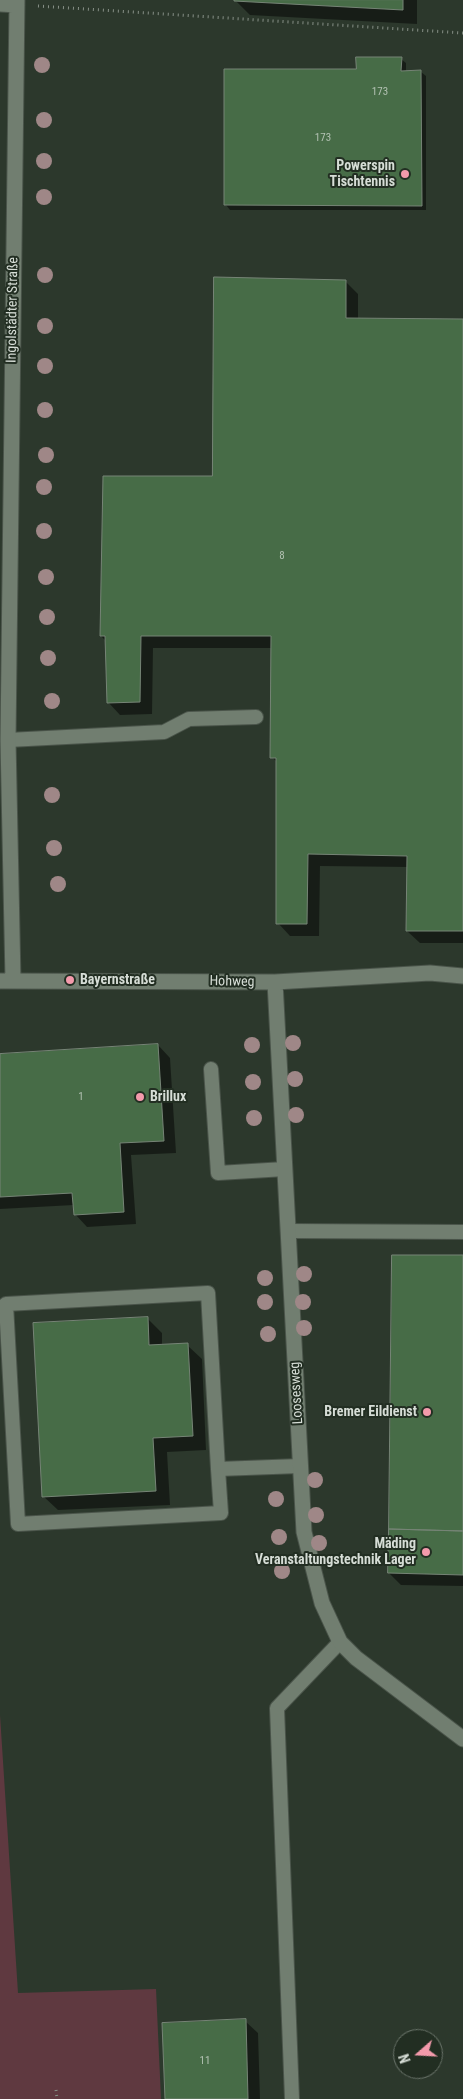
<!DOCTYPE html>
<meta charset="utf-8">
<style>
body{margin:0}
#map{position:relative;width:463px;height:2099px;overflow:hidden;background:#2c382c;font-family:"Roboto Condensed",sans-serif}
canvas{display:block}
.north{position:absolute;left:393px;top:2029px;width:50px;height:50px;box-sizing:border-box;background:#222e22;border:1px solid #6a746a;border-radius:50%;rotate:251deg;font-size:14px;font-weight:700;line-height:20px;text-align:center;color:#d6ddd6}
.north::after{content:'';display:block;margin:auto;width:18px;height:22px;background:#f39aab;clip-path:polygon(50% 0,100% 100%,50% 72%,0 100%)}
</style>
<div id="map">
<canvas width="463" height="2099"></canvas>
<div class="north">N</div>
</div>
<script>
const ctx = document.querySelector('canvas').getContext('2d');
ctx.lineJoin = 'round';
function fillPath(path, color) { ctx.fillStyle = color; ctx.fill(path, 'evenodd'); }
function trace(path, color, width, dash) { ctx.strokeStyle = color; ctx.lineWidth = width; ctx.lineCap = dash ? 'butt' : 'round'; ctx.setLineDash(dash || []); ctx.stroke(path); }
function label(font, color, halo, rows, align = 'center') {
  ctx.font = font + ' "Roboto Condensed",sans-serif'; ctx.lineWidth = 4; ctx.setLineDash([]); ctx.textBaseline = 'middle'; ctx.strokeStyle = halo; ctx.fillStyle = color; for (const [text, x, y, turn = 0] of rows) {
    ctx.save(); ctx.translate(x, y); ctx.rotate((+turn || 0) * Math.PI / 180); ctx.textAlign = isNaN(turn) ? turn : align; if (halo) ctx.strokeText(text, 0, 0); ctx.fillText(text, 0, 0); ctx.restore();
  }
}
const green = new Path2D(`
 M0 1715 18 1993 156 1989 161 2099H0Z`);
const shadow = new Path2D(`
 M235 0H417V24L250 15Z
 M401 59 406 63V72H421L426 76V210H230L226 205 357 71Z
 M346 282 358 294V320H463V943H420L407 931 408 867 320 866 319 936H290L278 923V763L272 757V648H153L152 714 120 715 108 702 106 641 101 636 213 477Z
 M158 1045 170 1058 176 1153 131 1155 136 1224 87 1227 75 1214 74 1205 0 1209V1055Z
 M463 1256V1586L401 1585 389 1573Z
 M147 1318 162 1333V1346L187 1345 202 1359 206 1450 167 1452 170 1505 58 1510 43 1496Z
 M245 2021 258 2033 260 2099H166Z`);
const building = new Path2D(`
 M403 0V10L234 1V0Z
 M356 57H402L401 71 421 70 422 206 224 205V69H356Z
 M214 277 346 280V318L463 319V931H406L407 856 308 854 307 924H276V758H270L271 636H141L140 702 107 703 105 636H100L103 476H212Z
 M158 1044 164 1141 120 1143 124 1212 74 1215 72 1193 0 1197V1054Z
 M392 1255H463V1531L389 1529Z
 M148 1317 149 1345 188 1343 193 1436 153 1438 156 1491 42 1497 33 1323Z
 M389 1529 463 1531V1575L388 1573Z
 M246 2019 248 2099H165L162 2023Z`);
const path = new Path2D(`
 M38 6 463 33
 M56 2090 57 2099`);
const service = new Path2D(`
 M8 740 164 732 189 719 256 717
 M211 1069 218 1173 285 1169
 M288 1231 463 1232
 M218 1469 208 1293 6 1304 18 1524 221 1513 218 1469 300 1466
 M292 2099 277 1708 340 1642`);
const minor = new Path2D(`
 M0 4 17 5
 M13 980 8 740 17 0
 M0 981 275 982 430 973 463 976
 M275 982 304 1532 322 1603 340 1642 356 1658 463 1739`);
const trees = [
 [42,65],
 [44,120],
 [44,161],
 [44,197],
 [45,275],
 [45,326],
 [45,366],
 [45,410],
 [46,455],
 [44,487],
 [44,531],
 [46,577],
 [47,617],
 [48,658],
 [52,701],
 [52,795],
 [54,848],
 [58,884],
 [293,1043],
 [252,1045],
 [295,1079],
 [253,1082],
 [296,1115],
 [254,1118],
 [304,1274],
 [265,1278],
 [265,1302],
 [303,1302],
 [304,1328],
 [268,1334],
 [315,1480],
 [276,1499],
 [316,1515],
 [279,1537],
 [319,1543],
 [282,1571]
];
const markers = [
 [405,174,5,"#f39aab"],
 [70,980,5,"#f39aab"],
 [140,1097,5,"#f39aab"],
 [427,1412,5,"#f39aab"],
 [426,1552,5,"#f39aab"]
];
const numberNames = [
 ["173",380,92],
 ["173",323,138],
 ["8",282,556],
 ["1",81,1097],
 ["11",205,2061]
];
const poiNames = [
 ["Powerspin",395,166],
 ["Tischtennis",395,182],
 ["Bayernstraße",80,980,"left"],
 ["Brillux",150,1097,"left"],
 ["Bremer Eildienst",417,1412],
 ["Mäding",416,1544],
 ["Veranstaltungstechnik Lager",416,1560]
];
const streetNames = [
 ["Ingolstädter Straße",13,310,-89],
 ["Hohweg",232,982,1],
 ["Loosesweg",297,1393,-93]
];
fillPath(green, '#5f3940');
fillPath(shadow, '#0007');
fillPath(building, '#476c47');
trace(building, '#768476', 1);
trace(service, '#4a544a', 16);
trace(minor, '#4a544a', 17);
trace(path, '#879087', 3, [1, 4]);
trace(service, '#717e70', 14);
trace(minor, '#717e70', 15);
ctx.fillStyle = '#9f8787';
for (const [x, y] of trees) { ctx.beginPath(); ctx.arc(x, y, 8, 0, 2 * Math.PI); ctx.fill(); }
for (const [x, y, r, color] of markers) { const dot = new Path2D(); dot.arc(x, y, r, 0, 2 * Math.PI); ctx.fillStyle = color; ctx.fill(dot); trace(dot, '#222e22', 2); }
label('11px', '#b2c1b2', null, numberNames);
label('bold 14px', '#d6ddd6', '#222e22', poiNames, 'right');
label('14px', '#d6ddd6', '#222e22', streetNames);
</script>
